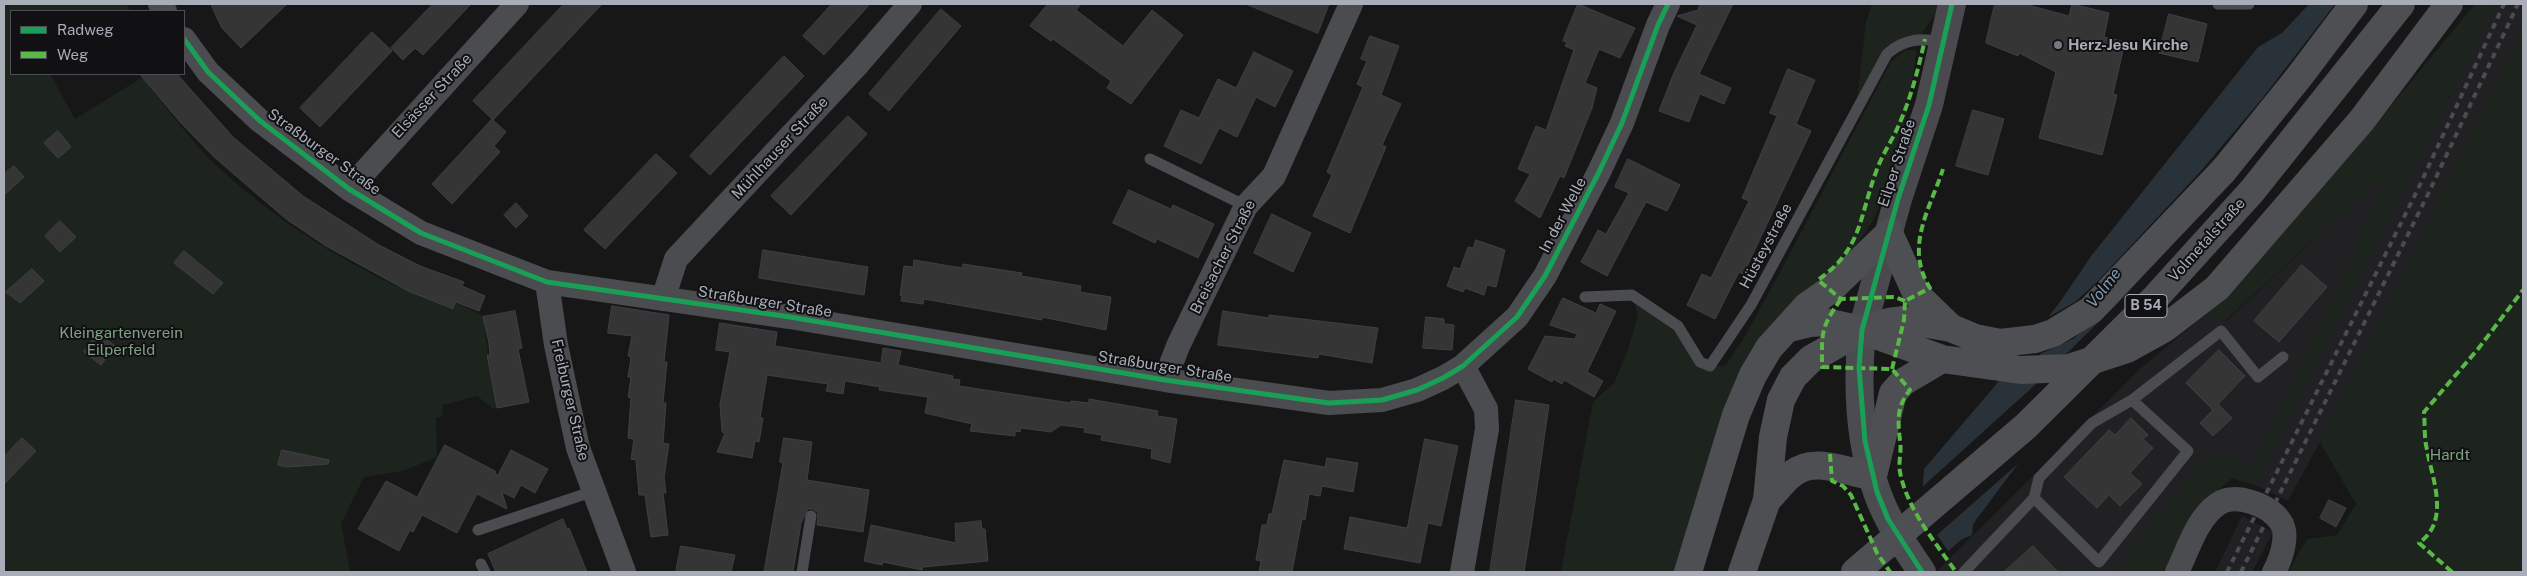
<!DOCTYPE html>
<meta charset="utf-8">
<style>
body{margin:0}
#map{position:relative;width:2527px;height:576px;overflow:hidden;background:#171717;font-family:"Public Sans",sans-serif}
canvas{display:block}
.frame{position:absolute;inset:0;border:5px solid #a8adb8;pointer-events:none}
.legend{position:absolute;left:10px;top:10px;width:175px;height:65px;box-sizing:border-box;background:#111113;border:1px solid #4d4f55;margin:0;padding:6px 9px;list-style:none;font-size:15px;color:#a8adb8}
.legend li{display:flex;align-items:center;gap:10px;height:25px}
.legend b{width:25px;border:1px solid #4d4f55}
</style>
<div id="map">
<canvas width="2527" height="576"></canvas>
<div class="frame"></div>
<ul class="legend">
<li><b style="height:6px;background:#1a9f57"></b>Radweg</li>
<li><b style="height:6px;background:#58b947"></b>Weg</li>
</ul>
</div>
<script>
const ctx = document.querySelector('canvas').getContext('2d');
ctx.lineJoin = 'round';
function fillPath(path, color) { ctx.fillStyle = color; ctx.fill(path, 'evenodd'); }
function trace(path, color, width, dash) { ctx.strokeStyle = color; ctx.lineWidth = width; ctx.lineCap = dash ? 'butt' : 'round'; ctx.setLineDash(dash || []); ctx.stroke(path); }
function label(font, color, halo, rows, align = 'center') {
  ctx.font = font + ' "Public Sans",sans-serif'; ctx.lineWidth = 4; ctx.setLineDash([]); ctx.textBaseline = 'middle'; ctx.strokeStyle = halo; ctx.fillStyle = color; for (const [text, x, y, turn = 0] of rows) {
    ctx.save(); ctx.translate(x, y); ctx.rotate((+turn || 0) * Math.PI / 180); ctx.textAlign = isNaN(turn) ? turn : align; if (halo) ctx.strokeText(text, 0, 0); ctx.fillText(text, 0, 0); ctx.restore();
  }
}
const built = new Path2D(`
 M2493 4H2523V25L2320 442 2288 501 2257 486 2407 183Z
 M2375 183 2384 188 2252 466 2209 453 2112 572H2058L2055 570 2051 572H1936L2141 368 2205 315 2226 321Z
 M2242 516 2273 532 2252 572H2215Z`);
const green = new Path2D(`
 M4 4H127L130 11H11V74H50L75 119 148 74H165L149 86C171 113 192 143 218 167 285 229 367 278 454 310L457 303 483 316 488 353 486 355 497 408H492L477 396 443 405 442 416 436 418 437 457 403 471 364 477 341 524 350 570 345 572H4Z
 M1872 4H1942L1918 39 1897 46 1856 109 1866 22Z
 M2475 4H2493L2407 183 2257 486 2232 478 2199 507 2165 572H2112L2209 453 2252 465 2384 188 2375 183 2225 321 2205 315 2349 157Z
 M2523 25V572H2288L2307 539 2337 535 2356 504 2320 442Z
 M1905 50H1917L1903 135 1875 217 1844 264 1768 333 1677 572H1561L1593 402 1614 383 1628 350 1638 315 1632 295 1678 326 1710 366H1725L1744 338 1778 276 1891 62Z`);
const water = new Path2D(`
 M2309 4H2362L1973 524 1972 535 1962 539 1943 556 1836 572 1922 495 1924 469 1994 387 2060 302 2092 255 2258 47 2282 33Z`);
const pier = new Path2D(`
 M2335 4H2364L2088 326 2073 339 2040 354V357L2066 354 2119 302 2229 181 2305 92 2136 309 2028 455 1937 535 1949 552 1945 557 1930 572H1833L1920 494V489L2037 383 1996 380 2043 320 2075 302 2096 283 2200 172 2261 100Z`);
const building = new Path2D(`
 M211 4H287L241 48 222 28Z
 M433 4H471L423 55 415 48 403 60 391 48Z
 M564 4H602L493 120 506 132 494 146 500 152 452 204 432 184 492 119 473 101Z
 M832 4H870L824 55 803 36Z
 M1048 4H1081L1076 10 1123 46 1152 10 1183 35 1131 104 1107 88 1111 81 1053 39 1051 41 1030 26Z
 M1246 4H1329L1318 33Z
 M1578 4 1635 28 1620 58 1599 49 1585 83 1597 88 1592 108 1564 178 1560 176 1540 218 1515 201 1530 174 1518 169 1536 126 1546 130 1574 50 1565 46 1567 42 1563 41Z
 M1700 4H1733L1699 74 1731 88 1724 104 1700 94 1689 122 1659 111 1673 75 1697 25 1677 16 1698 10Z
 M1995 4H2024L2069 16 2072 4 2109 13 2104 37 2125 42 2113 94 2117 95 2102 155 2039 138 2056 72 2019 53 2018 56 1986 43Z
 M941 9 961 26 889 111 869 94Z
 M2169 14 2207 24 2198 62 2159 53Z
 M372 32 392 51 320 127 300 108Z
 M1370 36 1399 46 1381 95 1401 104 1382 145 1386 147 1350 233 1313 216 1332 175 1327 172 1363 87 1357 84 1367 61 1361 59Z
 M1254 52 1293 71 1275 107 1256 97 1237 137 1219 128 1201 164 1164 146 1181 110 1199 118 1218 79 1236 88Z
 M784 56 804 76 710 175 690 156Z
 M1788 69 1815 80 1796 124 1811 131 1749 262 1743 274 1739 272 1715 319 1687 305 1702 274 1711 278 1749 201 1742 198 1777 116 1770 113Z
 M140 74H177L233 137 303 196 379 245 420 266 464 282 462 286 485 296 479 311 456 302 453 309 408 291 326 246 286 219 214 157 180 122Z
 M1973 110 2004 119 1988 175 1956 166Z
 M848 116 867 134 791 215 771 196Z
 M58 131 71 147 58 158 44 143Z
 M656 154 677 173 605 249 584 230Z
 M1628 159 1680 185 1667 211 1646 202 1607 276 1581 262 1598 230 1606 234 1629 193 1615 187Z
 M14 166 24 177 4 195V174Z
 M1129 190 1171 209 1173 205 1214 224 1198 258 1157 239 1155 243 1113 223Z
 M516 203 528 216 516 228 504 215Z
 M1272 214 1311 233 1293 272 1254 253Z
 M60 221 76 237 60 252 45 236Z
 M1476 240 1505 250 1496 287 1487 285 1484 295 1465 288 1463 292 1447 286 1454 267 1460 269 1468 247 1473 248Z
 M763 250 868 267 864 295 759 278Z
 M184 251 223 283 213 294 174 263Z
 M914 260 962 268 963 264 1022 273 1021 276 1081 286 1080 292 1111 297 1106 330 1042 317V320L924 299 923 304 901 301 902 296 900 295 904 266 913 267Z
 M2302 265 2327 287 2279 342 2254 321Z
 M32 269 44 281 20 303 6 292Z
 M1563 298 1596 313 1600 304 1616 311 1587 372 1603 381 1594 397 1564 380 1562 384 1553 379 1552 382 1528 369 1545 336 1575 339 1577 334 1550 325Z
 M612 306 669 315 664 362H667L663 403H666L663 443 669 444 664 477 666 493H663L668 535 651 537 645 495H639L636 460 631 459 634 439 628 438 631 398 628 397 631 377H628L631 357 628 356 632 336 608 333Z
 M515 311 522 348 518 349 529 402 497 408 487 355H490L489 343 483 317Z
 M1223 311 1269 318V315L1378 328 1372 363 1319 354 1318 358 1218 345Z
 M1426 317 1444 319V324L1454 325 1452 350 1423 348Z
 M720 323 777 332 775 346 869 361 881 363 883 348 901 351 898 365 953 376 952 379 960 380 959 386 1071 403V401L1089 403V399L1158 411 1157 416 1177 419 1170 463 1151 458 1152 449 1101 440 1102 435 1084 432 1085 428 1061 425 1051 432 1021 428 1020 432 1015 431V436L970 431 972 424 925 413 928 397 879 390 880 387 845 381 843 394 826 391 828 384 767 375 760 418H763L759 442 755 441 752 458 717 452 725 433 722 432 720 404 730 352 716 350Z
 M98 333 115 346 101 365 84 352Z
 M2219 350 2245 376 2218 404 2232 418 2213 436 2200 423 2213 410 2186 383Z
 M1516 400 1549 405 1532 522 1524 572H1490Z
 M2131 418 2148 435 2143 439 2153 448 2130 473 2142 484 2120 506 2109 495 2097 508 2064 477 2109 430 2115 435Z
 M22 438 36 451 4 484V457Z
 M784 438 812 442 807 480 869 490 863 532 817 525 818 513 813 509H808L801 523 793 572H764L783 463 780 462Z
 M1425 439 1458 446 1441 526 1428 523 1420 563 1344 549 1350 517 1407 528Z
 M445 445 495 471 497 477 511 450 548 469 535 493 521 485 514 498 502 492 507 509 477 494 457 533 422 515 413 532 410 530 399 551 358 529 386 481 417 497Z
 M282 450 329 460 328 464 287 467 278 465Z
 M1327 458 1358 463 1353 492 1322 486 1320 496 1309 494 1305 520 1302 519 1292 572H1259L1261 561 1256 560 1262 525H1267L1269 514H1272L1284 460 1325 467Z
 M2329 500 2346 508 2336 527 2320 518Z
 M563 519 567 529 569 528 587 572H496L488 554Z
 M981 521 982 529H985L988 561 923 567 922 570 883 562 882 565 864 561 871 525 956 543 955 524Z
 M681 546 735 555 731 572H676Z
 M2033 546 2058 572H2004Z`);
const service = new Path2D(`
 M2218 4H2249
 M1150 159 1246 206
 M1585 297 1632 295 1678 326 1700 362 1710 366 1751 305 1887 54C1905 38 1922 38 1944 42
 M2034 498 2039 478 2092 423 2132 400 2221 331 2258 377 2283 357
 M478 530 594 491
 M481 564 485 572
 M802 572 811 516
 M1964 572 2034 498 2099 562 2188 451 2132 400`);
const minor = new Path2D(`
 M160 4 165 11
 M184 39 208 72 259 120 349 189 421 233 547 282 790 317 1165 380 1329 403 1382 400 1417 390 1443 378 1463 366 1517 317 1545 276 1599 172 1622 123 1658 25 1668 4
 M349 189 517 4
 M547 282 556 345 578 448 624 572
 M663 299 676 259 858 64 910 4
 M1165 380 1178 346 1246 206 1274 176 1351 4
 M1462 572 1487 429 1486 409 1463 366
 M2177 572C2188 550 2197 518 2218 504 2235 492 2269 505 2280 521 2290 534 2281 559 2274 572`);
const tertiary = new Path2D(`
 M1862 330C1857 382 1859 442 1877 492 1887 521 1905 547 1922 572`);
const secondary = new Path2D(`
 M1862 330 1898 199 1929 105 1952 4`);
const primary = new Path2D(`
 M1786 329 1810 323 1825 322 1862 330 1942 359 2021 370 2069 368 2127 349 2165 328 2217 288 2362 120 2449 4
 M1767 500C1776 491 1783 481 1792 474 1815 455 1847 473 1873 476L1893 393 1903 382 1942 359
 M1688 572 1736 415 1753 375 1769 348 1807 306 1830 290 1889 233 1917 295 1951 328
 M1742 572 1767 500 1773 437 1781 400 1793 377 1811 359 1862 330 1889 322 1904 320 1951 328 1975 338 2000 343 2035 339 2053 333 2091 310 2224 170 2299 77 2354 4`);
const rail = new Path2D(`
 M2227 572 2418 189 2504 4
 M2241 572 2430 190 2518 4`);
const primaryBridge = new Path2D(`
 M1855 572 2026 426 2155 298 2252 191 2401 4`);
const quiet = new Path2D(`
 M1841 299C1820 329 1822 332 1822 367L1892 369 1910 390C1896 407 1898 421 1900 441 1902 451 1898 462 1900 472 1907 509 1935 542 1956 572
 M1905 301 1895 297 1841 299 1818 280C1862 249 1859 218 1876 172 1882 154 1894 138 1901 120 1912 94 1919 66 1925 39
 M1892 369 1904 320 1905 301 1930 288C1904 247 1930 209 1943 169
 M1830 454 1832 481 1843 486 1851 495 1877 553 1890 572
 M2452 572 2419 543C2450 521 2433 481 2427 450 2424 438 2425 424 2424 412L2478 349 2523 290`);
const cycleway = new Path2D(`
 M184 39 208 72 259 120 349 189 421 233 547 282 790 317 1165 380 1329 403 1382 400 1417 390 1443 378 1463 366 1517 317 1545 276 1599 172 1622 123 1658 25 1668 4
 M1922 572 1888 519 1877 492 1865 441 1859 368 1862 330 1898 199 1929 105 1952 4`);
const markers = [
 [2058,45,5,"#757880"]
];
const shields = [
 [2146,306,42]
];
const shieldNames = [
 ["B 54",2146,306]
];
const poiNames = [
 ["Herz-Jesu Kirche",2068,45]
];
const streetNames = [
 ["Elsässer Straße",432,96,-47],
 ["Mühlhauser Straße",780,148,-47],
 ["Straßburger Straße",324,152,36],
 ["Eilper Straße",1897,163,-72],
 ["In der Welle",1563,215,-62],
 ["Volmetalstraße",2207,240,-48],
 ["Hüsteystraße",1766,246,-62],
 ["Breisacher Straße",1223,257,-63],
 ["Straßburger Straße",765,302,9],
 ["Straßburger Straße",1165,367,9],
 ["Freiburger Straße",570,400,77]
];
const parkNames = [
 ["Kleingartenverein",121,333],
 ["Eilperfeld",121,350],
 ["Hardt",2450,455]
];
const waterNames = [
 ["Volme",2104,288,-52]
];
fillPath(built, '#212123');
fillPath(green, '#1d241e');
fillPath(water, '#2a3239');
fillPath(pier, '#171717');
fillPath(building, '#353536');
trace(building, '#3f4043', 1);
trace(service, '#4b4c50', 11);
trace(minor, '#4b4c50', 24);
trace(tertiary, '#4b4c50', 28);
trace(secondary, '#4a4a4e', 28);
trace(primary, '#4d4f52', 28);
trace(rail, '#4b4c4f', 4, [6, 5]);
trace(primaryBridge, '#4d4f52', 28);
trace(quiet, '#58b947', 4, [8, 4]);
trace(cycleway, '#1a9f57', 5);
for (const [x, y, r, color] of markers) { const dot = new Path2D(); dot.arc(x, y, r, 0, 2 * Math.PI); ctx.fillStyle = color; ctx.fill(dot); trace(dot, '#111113', 2); }
for (const [x, y, w] of shields) { const box = new Path2D(); box.roundRect(x - w / 2, y - 11.5, w, 23, 4); ctx.fillStyle = '#111113'; ctx.fill(box); trace(box, '#a8adb8', 1); }
label('bold 14px', '#a8adb8', null, shieldNames);
label('bold 15px', '#a8adb8', '#111113', poiNames, 'left');
label('15px', '#a8adb8', '#111113', streetNames);
label('15px', '#7fa381', '#111113', parkNames);
label('italic 16px', '#7f9bb3', '#111113', waterNames);
</script>
